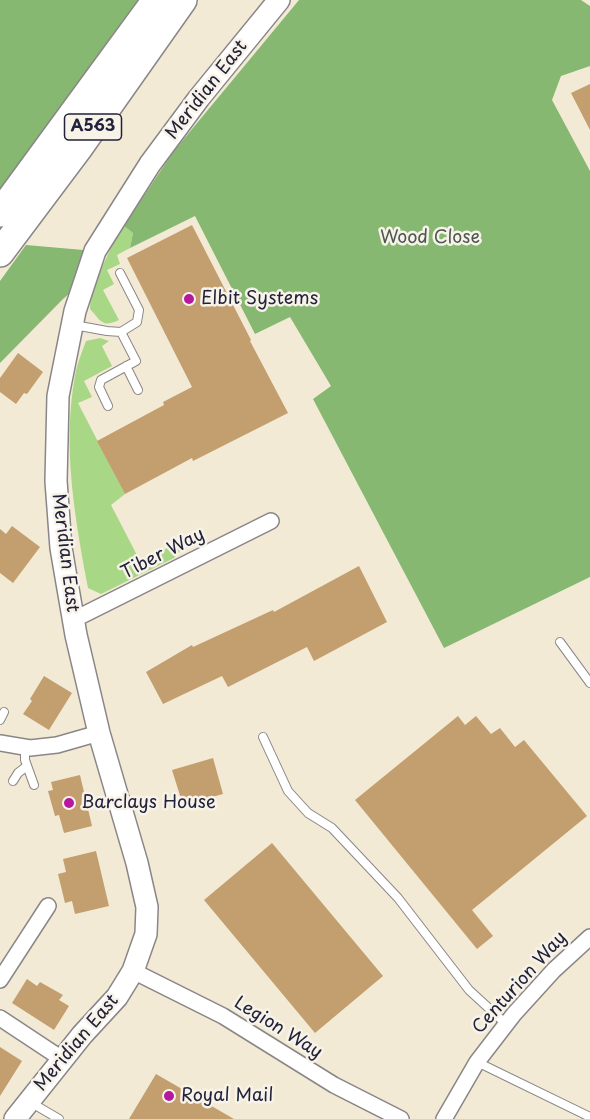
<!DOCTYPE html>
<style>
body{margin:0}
canvas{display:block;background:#f2ead4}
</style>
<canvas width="590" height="1119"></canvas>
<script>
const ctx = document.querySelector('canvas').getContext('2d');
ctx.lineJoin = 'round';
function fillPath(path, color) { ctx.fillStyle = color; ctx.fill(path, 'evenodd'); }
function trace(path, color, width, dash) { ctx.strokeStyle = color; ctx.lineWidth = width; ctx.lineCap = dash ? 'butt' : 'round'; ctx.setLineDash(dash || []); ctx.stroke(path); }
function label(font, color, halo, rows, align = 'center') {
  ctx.font = font + ' "Playpen Sans",sans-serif'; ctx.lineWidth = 5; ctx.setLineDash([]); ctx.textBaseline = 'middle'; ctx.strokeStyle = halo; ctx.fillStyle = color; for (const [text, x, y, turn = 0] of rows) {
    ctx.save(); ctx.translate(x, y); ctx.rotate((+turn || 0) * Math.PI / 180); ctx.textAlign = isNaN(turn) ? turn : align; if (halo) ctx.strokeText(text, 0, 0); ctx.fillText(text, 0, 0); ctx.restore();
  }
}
const green = new Path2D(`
 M124 226 133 233 130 248 117 255 120 264 107 270 114 284 103 290 119 320C102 328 101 321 90 309L91 291 115 239Z
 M100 338 109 341 102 346 112 366 84 381 92 397 78 403 125 494 111 505 140 561 176 544 181 550 174 558 101 594 88 588C75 519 62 446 75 376 77 364 82 352 86 341Z`);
const forest = new Path2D(`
 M0 0H156L0 213Z
 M299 0H581L590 6V66L561 76 552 100 590 171V577L444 648 313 399 331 386 290 317 255 334 195 216 130 248 133 233 124 226 173 152Z
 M26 245 95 251 85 280 63 299 0 363V281Z`);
const building = new Path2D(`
 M590 84V130L571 93Z
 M192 225 251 340 250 341 288 413 193 461 192 458 125 494 97 441 164 405 163 402 192 387 127 258Z
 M18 353 43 372 27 394 24 393 16 404 0 392V378Z
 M12 526 40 547 13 583 0 573V529L6 534Z
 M359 566 387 622 314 661 307 647 228 687 222 676 163 704 146 672 192 645 193 647 273 610 274 612Z
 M44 676 72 693 49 730 23 714 32 701 30 699Z
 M458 716 465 725 476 716 491 734 500 728 515 747 524 740 587 816 472 910 493 936 477 949 355 800Z
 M213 758 223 794 183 805 172 770Z
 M80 775 92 826 64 833 59 815 55 816 48 791 53 790 51 782Z
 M272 843 383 976 315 1033 204 900Z
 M96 851 109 906 75 914 72 901 65 903 58 874 66 872 63 859Z
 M27 979 37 986 40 982 63 995 59 1000 69 1006 54 1030 12 1003Z
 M0 1047 22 1061 0 1096Z
 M156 1074 234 1119H129Z`);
const lane = new Path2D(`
 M120 273 139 310 137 322 121 332
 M74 325 107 331 121 332 136 361 101 380 99 387 108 406
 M126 366 138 390
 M560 642 590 683
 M0 720 4 712
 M263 737 288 791 308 813 332 828 398 898 469 990 506 1024
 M25 747V760L34 785
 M13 781 18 773 27 766
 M477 1062 590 1117
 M30 1102 59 1119`);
const street = new Path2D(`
 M73 620 271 521
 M0 743 30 748 57 745 99 733
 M133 971 223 1016 334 1085 401 1119
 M0 980 48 906
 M0 1018 62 1059
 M444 1119 477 1062 514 1014 554 970 590 937`);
const secondary = new Path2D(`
 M15 1119 82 1035 117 997 133 971 146 934 147 907 137 863 99 733 76 635 61 548 56 481 58 396 75 311 95 251 150 164 199 98 279 0`);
const highway = new Path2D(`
 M0 213 156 0
 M0 253 78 149 183 0`);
const markers = [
 [189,299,6,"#b5179e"],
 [69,803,6,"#b5179e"],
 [169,1096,6,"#b5179e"]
];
const shields = [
 [93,127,57]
];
const shieldNames = [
 ["A563",93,127]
];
const streetNames = [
 ["Meridian East",207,90,-52],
 ["Meridian East",65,553,83],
 ["Tiber Way",163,554,-27],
 ["Centurion Way",520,983,-48],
 ["Legion Way",278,1028,32],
 ["Meridian East",77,1043,-50]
];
const parkNames = [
 ["Wood Close",430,238]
];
const poiNames = [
 ["Elbit Systems",201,299],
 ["Barclays House",81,803],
 ["Royal Mail",181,1096]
];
fillPath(green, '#a8d785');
fillPath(forest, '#86b872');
fillPath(building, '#c39e6f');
trace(lane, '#8a8688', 10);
trace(street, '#8a8688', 18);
trace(secondary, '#8a8688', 24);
trace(highway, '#8a8688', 30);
trace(lane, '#fff', 8);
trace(street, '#fff', 15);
trace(secondary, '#fff', 21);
trace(highway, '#fff', 27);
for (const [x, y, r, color] of markers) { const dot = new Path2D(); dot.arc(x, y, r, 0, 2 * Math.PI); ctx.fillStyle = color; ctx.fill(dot); trace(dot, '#f7f3e8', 2); }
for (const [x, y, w] of shields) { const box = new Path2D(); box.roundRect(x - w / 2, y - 13, w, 26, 4.5); ctx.fillStyle = '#f7f3e8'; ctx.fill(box); trace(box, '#22223b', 1.5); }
label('bold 16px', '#22223b', null, shieldNames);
label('18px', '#22223b', '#f7f3e8', streetNames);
label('18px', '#4a5851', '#f7f3e8', parkNames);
label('18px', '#22223b', '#f7f3e8', poiNames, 'left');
</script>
